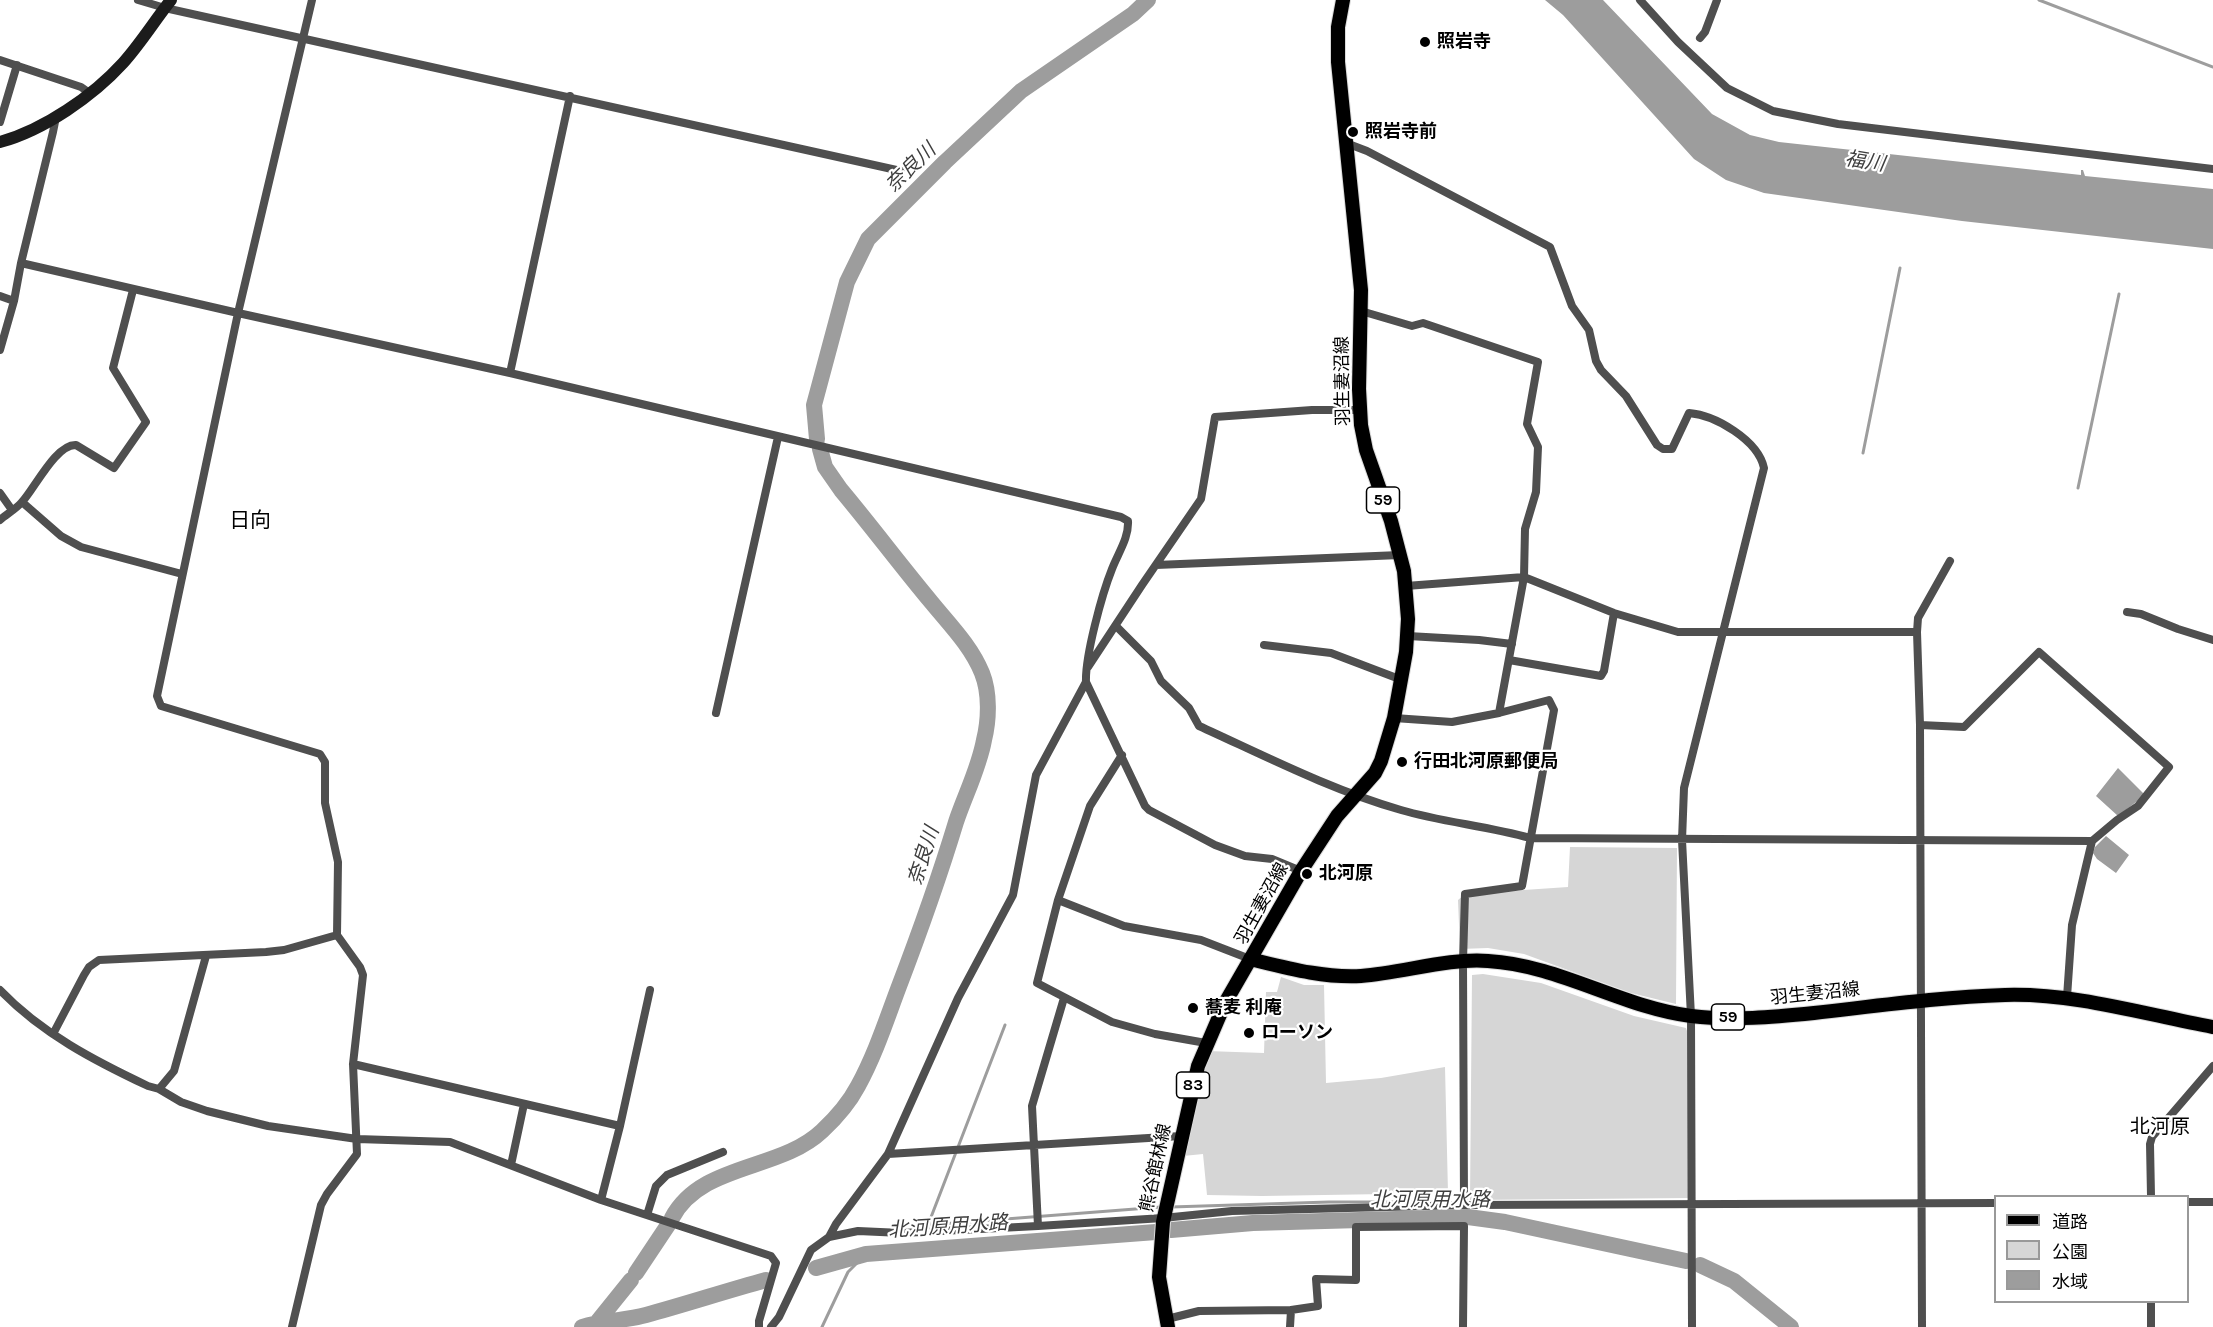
<!DOCTYPE html>
<meta charset="utf-8">
<style>
body{margin:0}
#map{position:relative;width:2213px;height:1327px;overflow:hidden;background:#fff;font-family:Karla,"Noto Sans JP",sans-serif}
canvas{display:block}
.legend{position:absolute;left:1994px;top:1195px;width:195px;height:108px;box-sizing:border-box;background:#fff;border:2px solid #999;margin:0;padding:8px 10px;list-style:none;font-size:18px;color:#000}
.legend li{display:flex;align-items:center;gap:12px;height:30px}
.legend b{width:30px;border:2px solid #999}
</style>
<div id="map">
<canvas width="2213" height="1327"></canvas>
<ul class="legend">
<li><b style="height:8px;background:#000"></b>道路</li>
<li><b style="height:16px;background:#d6d6d6"></b>公園</li>
<li><b style="height:16px;background:#9d9d9d"></b>水域</li>
</ul>
</div>
<script>
const ctx = document.querySelector('canvas').getContext('2d');
ctx.lineJoin = 'round';
function fillPath(path, color) { ctx.fillStyle = color; ctx.fill(path, 'evenodd'); }
function trace(path, color, width, dash) { ctx.strokeStyle = color; ctx.lineWidth = width; ctx.lineCap = dash ? 'butt' : 'round'; ctx.setLineDash(dash || []); ctx.stroke(path); }
function label(font, color, halo, rows, align = 'center') {
  ctx.font = font + ' Karla,"Noto Sans JP",sans-serif'; ctx.lineWidth = 4.5; ctx.setLineDash([]); ctx.textBaseline = 'middle'; ctx.strokeStyle = halo; ctx.fillStyle = color; for (const [text, x, y, turn = 0] of rows) {
    ctx.save(); ctx.translate(x, y); ctx.rotate((+turn || 0) * Math.PI / 180); ctx.textAlign = isNaN(turn) ? turn : align; if (halo) ctx.strokeText(text, 0, 0); ctx.fillText(text, 0, 0); ctx.restore();
  }
}
const green = new Path2D(`
 M1570 847 1677 848 1676 1004 1631 993 1524 954 1488 948 1460 949 1458 900 1465 894 1568 887Z
 M1483 974 1541 983 1634 1016 1686 1028 1688 1034 1689 1198 1470 1200 1472 975Z
 M1281 977 1304 985H1324L1326 1083 1381 1078 1445 1067 1448 1193 1262 1196 1207 1195 1203 1154 1183 1156 1207 1051 1264 1053 1266 992H1277Z`);
const water = new Path2D(`
 M1545 0H1603L1712 114 1750 135 1779 142 2081 175V170H2083L2085 176 2213 189V249L1962 221 1764 193 1726 180 1694 159 1563 15Z
 M2118 768 2145 795 2118 816 2096 796Z
 M2106 836 2129 855 2116 873 2097 859 2093 853 2095 847Z`);
const stream = new Path2D(`
 M2039 0 2213 67
 M1863 453 1900 268
 M2078 488 2119 294
 M1005 1025 928 1225 1161 1207
 M1171 1207 1329 1202H1413
 M822 1327 848 1272 866 1254`);
const river = new Path2D(`
 M817 439 814 405 847 282 868 239 945 162 1021 91 1133 14 1148 0
 M672 1218C701 1163 780 1171 822 1131 836 1118 849 1103 858 1086 875 1055 886 1021 898 989 919 934 939 878 956 822 965 795 979 768 984 740 989 720 990 693 982 673 971 646 950 625 932 603 901 566 872 527 841 490L825 467 820 449
 M1171 1230 1253 1223 1468 1217 1505 1222 1686 1261
 M1700 1265 1734 1281 1791 1327
 M816 1268 866 1254 1156 1232
 M636 1273 668 1225
 M598 1321 631 1280
 M582 1327C603 1320 625 1321 646 1315 686 1304 726 1291 766 1280`);
const street = new Path2D(`
 M138 0 165 8 901 171
 M1640 0 1678 42 1727 88 1773 111 1838 124 2213 169
 M1700 38 1705 32 1717 0
 M0 60 81 87 91 94
 M0 122 17 65
 M1346 143 1367 151 1550 247 1572 306 1589 330 1596 361 1601 370 1626 396 1657 445 1663 449H1672L1689 413C1715 415 1758 440 1764 468L1684 788 1682 840 1691 1016 1692 1327
 M21 263 238 313 510 373 1121 517 1128 521C1129 538 1118 553 1112 569 1102 594 1085 656 1086 682
 M0 296 14 301
 M1361 311 1412 326 1423 323 1538 362 1527 424 1538 447 1536 492 1525 529 1524 577 1499 713
 M0 350 14 301 21 263 53 132 55 122 53 119
 M510 373 570 96
 M0 493 12 510
 M22 502 61 536 81 547 182 574
 M0 520C7 514 16 509 22 502 35 488 56 444 76 445L114 468 146 422 113 368 133 290
 M1156 565 1400 555
 M1406 586 1524 577 1614 613 1678 632H1917L1920 725 1922 1327
 M2127 612 2141 614 2178 629 2213 640
 M1116 626 1151 661 1161 681 1189 708 1199 726C1265 756 1331 790 1401 810 1442 822 1487 826 1530 838L2092 841
 M1917 632 1918 618 1950 561
 M1408 636 1479 640 1512 644
 M1264 645 1331 653 1402 680
 M1509 660 1601 676 1604 671 1614 613
 M1088 667 1142 585 1201 499 1215 417 1312 410H1360
 M716 713 778 437
 M1394 718 1452 722 1499 713 1549 700 1554 710 1522 886 1465 894 1463 961 1464 1205
 M1920 725 1964 727 2039 652 2169 767 2138 806 2117 820 2092 841 2072 925 2067 997
 M1122 755 1090 806 1058 900 1124 926 1201 940 1250 959
 M1058 900 1037 983 1112 1022 1155 1034 1206 1043
 M0 990C41 1033 95 1061 148 1086L159 1089 181 1102 207 1111 268 1126 357 1139 450 1142 601 1200 771 1256 776 1263 759 1321V1327
 M53 1034 84 975 89 967 99 960 266 952 284 950 337 935
 M353 1064 620 1126
 M159 1089 174 1071 206 956
 M888 1154 1181 1136
 M511 1165 524 1104
 M2151 1196 2150 1144 2152 1137 2213 1066
 M601 1200 620 1126 650 990
 M2188 1202H2213
 M647 1215 656 1186 667 1175 723 1152
 M1038 1226 1032 1106 1064 998
 M829 1237 836 1224 888 1154 958 998 1013 895 1036 775 1086 682 1145 806 1149 810 1215 845 1245 856 1272 859 1301 871
 M1291 1310 1318 1306 1316 1279 1356 1280V1227L1464 1226 1463 1327
 M1167 1319 1199 1311 1291 1310 1290 1327
 M292 1327 321 1205 327 1194 357 1154 353 1064 363 975 360 967 337 935 338 862 325 803V762L320 754 161 706 157 696 238 313 312 0
 M771 1327 779 1317 811 1250 829 1237 858 1231 902 1233 1038 1226 1163 1218 1232 1211 1464 1205 1996 1203
 M2151 1327V1302`);
const secondary = new Path2D(`
 M0 142C44 130 93 96 123 63 141 43 155 20 171 0`);
const primary = new Path2D(`
 M1250 959C1287 968 1323 978 1361 976 1404 973 1446 958 1488 961 1559 965 1621 1007 1691 1016 1732 1021 1774 1017 1814 1013 1877 1006 1941 997 2005 995 2076 993 2143 1014 2213 1027
 M1168 1327 1159 1277 1163 1222 1198 1066 1225 1003 1301 871 1337 816 1375 773 1381 761 1394 718 1406 652 1408 619 1404 571 1391 521 1366 450 1361 425 1359 389 1361 290 1338 62V27L1343 0`);
const markers = [
 [1425,42,6,"#000"],
 [1353,132,6,"#000"],
 [1402,762,6,"#000"],
 [1307,874,6,"#000"],
 [1193,1008,6,"#000"],
 [1249,1033,6,"#000"]
];
const shields = [
 [1383,500,33],
 [1728,1017,33],
 [1193,1085,33]
];
const shieldNames = [
 ["59",1383,500],
 ["59",1728,1017],
 ["83",1193,1085]
];
const poiNames = [
 ["照岩寺",1437,42],
 ["照岩寺前",1365,132],
 ["行田北河原郵便局",1414,762],
 ["北河原",1319,874],
 ["蕎麦 利庵",1205,1008],
 ["ローソン",1261,1033]
];
const streetNames = [
 ["羽生妻沼線",1343,381,-91],
 ["羽生妻沼線",1262,904,-61],
 ["羽生妻沼線",1815,994,-6],
 ["熊谷館林線",1156,1168,-78]
];
const waterNames = [
 ["福川",1865,162,9],
 ["奈良川",911,168,-44],
 ["奈良川",924,856,-72],
 ["北河原用水路",1430,1200],
 ["北河原用水路",948,1227,-4]
];
const neighbourhoodNames = [
 ["北河原",2160,1127]
];
const quarterNames = [
 ["日向",250,521]
];
fillPath(green, '#d6d6d6');
fillPath(water, '#9d9d9d');
trace(stream, '#9d9d9d', 3);
trace(river, '#9d9d9d', 16);
trace(primary, '#dbdbdb', 16);
trace(street, '#4f4f4f', 8);
trace(secondary, '#1c1c1c', 12);
trace(primary, '#000', 14);
for (const [x, y, r, color] of markers) { const dot = new Path2D(); dot.arc(x, y, r, 0, 2 * Math.PI); ctx.fillStyle = color; ctx.fill(dot); trace(dot, '#fff', 2); }
for (const [x, y, w] of shields) { const box = new Path2D(); box.roundRect(x - w / 2, y - 13, w, 26, 4.5); ctx.fillStyle = '#fff'; ctx.fill(box); trace(box, '#000', 1.5); }
label('bold 16px', '#000', null, shieldNames);
label('bold 18px', '#000', '#fff', poiNames, 'left');
label('18px', '#000', '#fff', streetNames);
label('italic 20px', '#3e3e3e', '#fff', waterNames);
label('20px', '#000', '#fff', neighbourhoodNames);
label('21px', '#000', '#fff', quarterNames);
</script>
